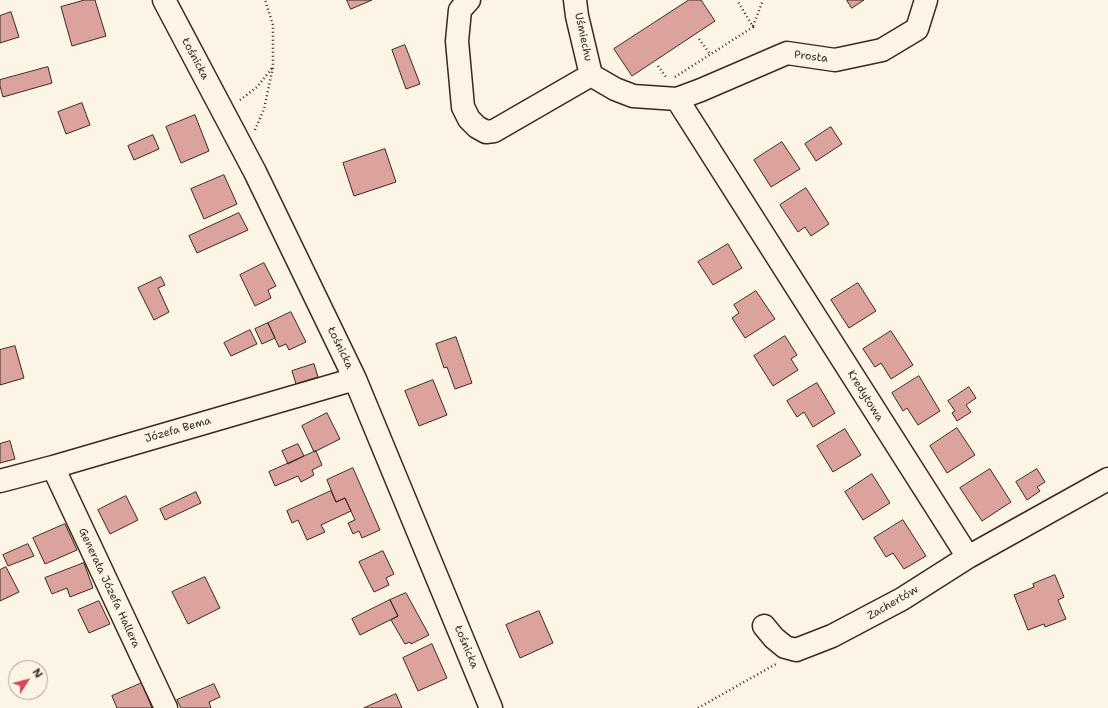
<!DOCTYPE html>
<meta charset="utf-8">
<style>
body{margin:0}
#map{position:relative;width:1108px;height:708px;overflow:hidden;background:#fcf5e5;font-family:"Shantell Sans",sans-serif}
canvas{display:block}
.north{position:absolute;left:8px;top:660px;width:40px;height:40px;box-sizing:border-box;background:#fcf5e5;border:1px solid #afa495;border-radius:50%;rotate:54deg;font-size:11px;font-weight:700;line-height:16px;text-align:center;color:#3b2a1e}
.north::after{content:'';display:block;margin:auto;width:14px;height:18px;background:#d1495b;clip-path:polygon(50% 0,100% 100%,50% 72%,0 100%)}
</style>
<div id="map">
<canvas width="1108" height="708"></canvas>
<div class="north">N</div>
</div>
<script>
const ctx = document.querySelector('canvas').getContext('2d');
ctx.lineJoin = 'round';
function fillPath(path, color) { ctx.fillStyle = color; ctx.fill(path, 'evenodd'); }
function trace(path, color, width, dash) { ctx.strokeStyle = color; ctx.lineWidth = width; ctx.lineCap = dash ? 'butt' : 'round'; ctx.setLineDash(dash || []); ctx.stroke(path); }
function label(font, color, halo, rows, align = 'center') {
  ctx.font = font + ' "Shantell Sans",sans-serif'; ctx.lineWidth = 3; ctx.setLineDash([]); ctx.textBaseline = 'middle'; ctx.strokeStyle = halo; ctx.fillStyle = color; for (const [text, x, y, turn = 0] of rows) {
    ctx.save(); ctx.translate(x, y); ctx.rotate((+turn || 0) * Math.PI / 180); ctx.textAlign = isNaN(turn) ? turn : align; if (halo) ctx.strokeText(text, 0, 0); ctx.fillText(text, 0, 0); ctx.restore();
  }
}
const building = new Path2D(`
 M85 0H95L106 36 72 46 61 7Z
 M347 0H372L351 9Z
 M689 0H701L715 21 632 76 614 49Z
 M847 0H864L852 8Z
 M11 12 19 37 0 43V16Z
 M405 45 420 84 406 89 392 50Z
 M48 67 52 83 3 97 0 86V80Z
 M82 103 90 125 66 134 58 112Z
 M195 115 209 151 181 163 166 127Z
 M831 127 842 144 816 161 805 144Z
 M153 135 159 149 134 160 128 146Z
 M782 142 800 169 771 187 754 160Z
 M385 149 396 182 354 196 343 163Z
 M224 175 237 204 204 219 191 189Z
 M806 188 829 224 811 236 805 227 798 232 780 205Z
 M239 213 248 230 197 253 189 236Z
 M728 244 742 268 713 285 698 262Z
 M264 263 276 286 268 290 271 298 255 306 240 275Z
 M161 277 165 285 158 288 169 312 154 320 138 288Z
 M858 283 876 311 849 328 831 300Z
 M756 291 775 319 745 338 732 318 739 313 734 305Z
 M291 312 306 342 289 350 286 344 279 347 268 323Z
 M268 323 275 338 262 344 255 329Z
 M250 330 257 344 231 356 224 343Z
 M891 331 913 365 891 379 881 363 875 367 863 349Z
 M785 336 797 355 791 359 798 370 773 386 754 356Z
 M456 337 472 383 455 389 447 367 444 368 436 344Z
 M15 346 24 378 0 385V350Z
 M314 364 318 377 296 384 292 371Z
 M919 376 940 411 918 425 907 408 903 411 892 393Z
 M433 380 447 415 419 426 405 391Z
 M817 383 835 413 813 427 804 412 797 417 787 401Z
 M969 387 976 398 966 405 971 412 957 421 952 413 955 411 948 401Z
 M327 413 340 439 314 452 302 426Z
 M957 428 975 455 947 473 930 446Z
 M845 429 861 455 833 472 817 446Z
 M10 441 15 459 0 463V444Z
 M298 444 304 456 288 464 282 451Z
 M316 451 322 465 312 470 314 475 301 482 298 476 275 486 269 472Z
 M353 468 380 530 362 538 359 531 353 534 348 523 355 520 345 498 336 502 327 480Z
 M990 469 1011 502 982 521 960 488Z
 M1037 469 1045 482 1037 487 1040 491 1027 500 1016 482Z
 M872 474 890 503 863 520 845 492Z
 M331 491 336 502 345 498 351 511 321 525 325 532 307 540 298 520 292 523 287 511Z
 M196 492 201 503 165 520 160 509Z
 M126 496 138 520 110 534 98 510Z
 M903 520 926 556 904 569 893 553 886 557 874 538Z
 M65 524 77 550 45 564 33 538Z
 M28 544 34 556 8 566 3 555Z
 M383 551 394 574 386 578 389 585 374 592 359 562Z
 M84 563 93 588 70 597 67 588 52 594 45 578Z
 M6 567 19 592 0 601V570Z
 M1055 575 1064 597 1058 600 1066 619 1045 627 1044 624 1028 630 1014 595 1034 587 1033 584Z
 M205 577 220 608 188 624 172 592Z
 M406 593 429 635 411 644 410 642 405 644 391 620 398 616 390 600Z
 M390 600 398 616 360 635 352 619Z
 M99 601 110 624 89 633 78 610Z
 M539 611 553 643 520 658 506 625Z
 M432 644 447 678 418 691 403 658Z
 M142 683 152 708H117L112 696Z
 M214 684 220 697 209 702 211 708H181L177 700Z
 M396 694 402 708H364Z`);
const path = new Path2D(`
 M753 26 763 0
 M699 39 710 54
 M658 66 666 77
 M675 77 753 27 737 0
 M240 100 257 87 273 67
 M255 130 264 109 273 67V25L265 0
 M698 708 776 664`);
const minor = new Path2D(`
 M164 0 255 172 355 379 491 708
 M469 0 460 10 457 41 463 107 469 119 477 127 486 132 494 131 591 75
 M575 0 577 16 591 75
 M591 75 615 89 633 96 677 99 701 90 787 53 835 60 882 50 917 29 926 0
 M677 99 968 557
 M53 467 166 708
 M0 481 53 467 355 379
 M764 626 774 638 785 647 796 650 832 636 902 599 968 557 1108 479`);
const streetNames = [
 ["Uśmiechu",583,37,78],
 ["Prosta",811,57,7],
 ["Łośnicka",195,59,62],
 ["Łośnicka",340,348,64],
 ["Kredytowa",865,396,58],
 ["Józefa Bema",178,430,-16],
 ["Generała Józefa Hallera",109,588,65],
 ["Zachertów",893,603,-30],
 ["Łośnicka",466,647,67]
];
fillPath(building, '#dca29d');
trace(building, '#3b2a1e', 1);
trace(minor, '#3b2a1e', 25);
trace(path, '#3b2a1e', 2.5, [1, 3]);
trace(minor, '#fcf5e5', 22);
label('11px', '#3b2a1e', '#fcf5e5', streetNames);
</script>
